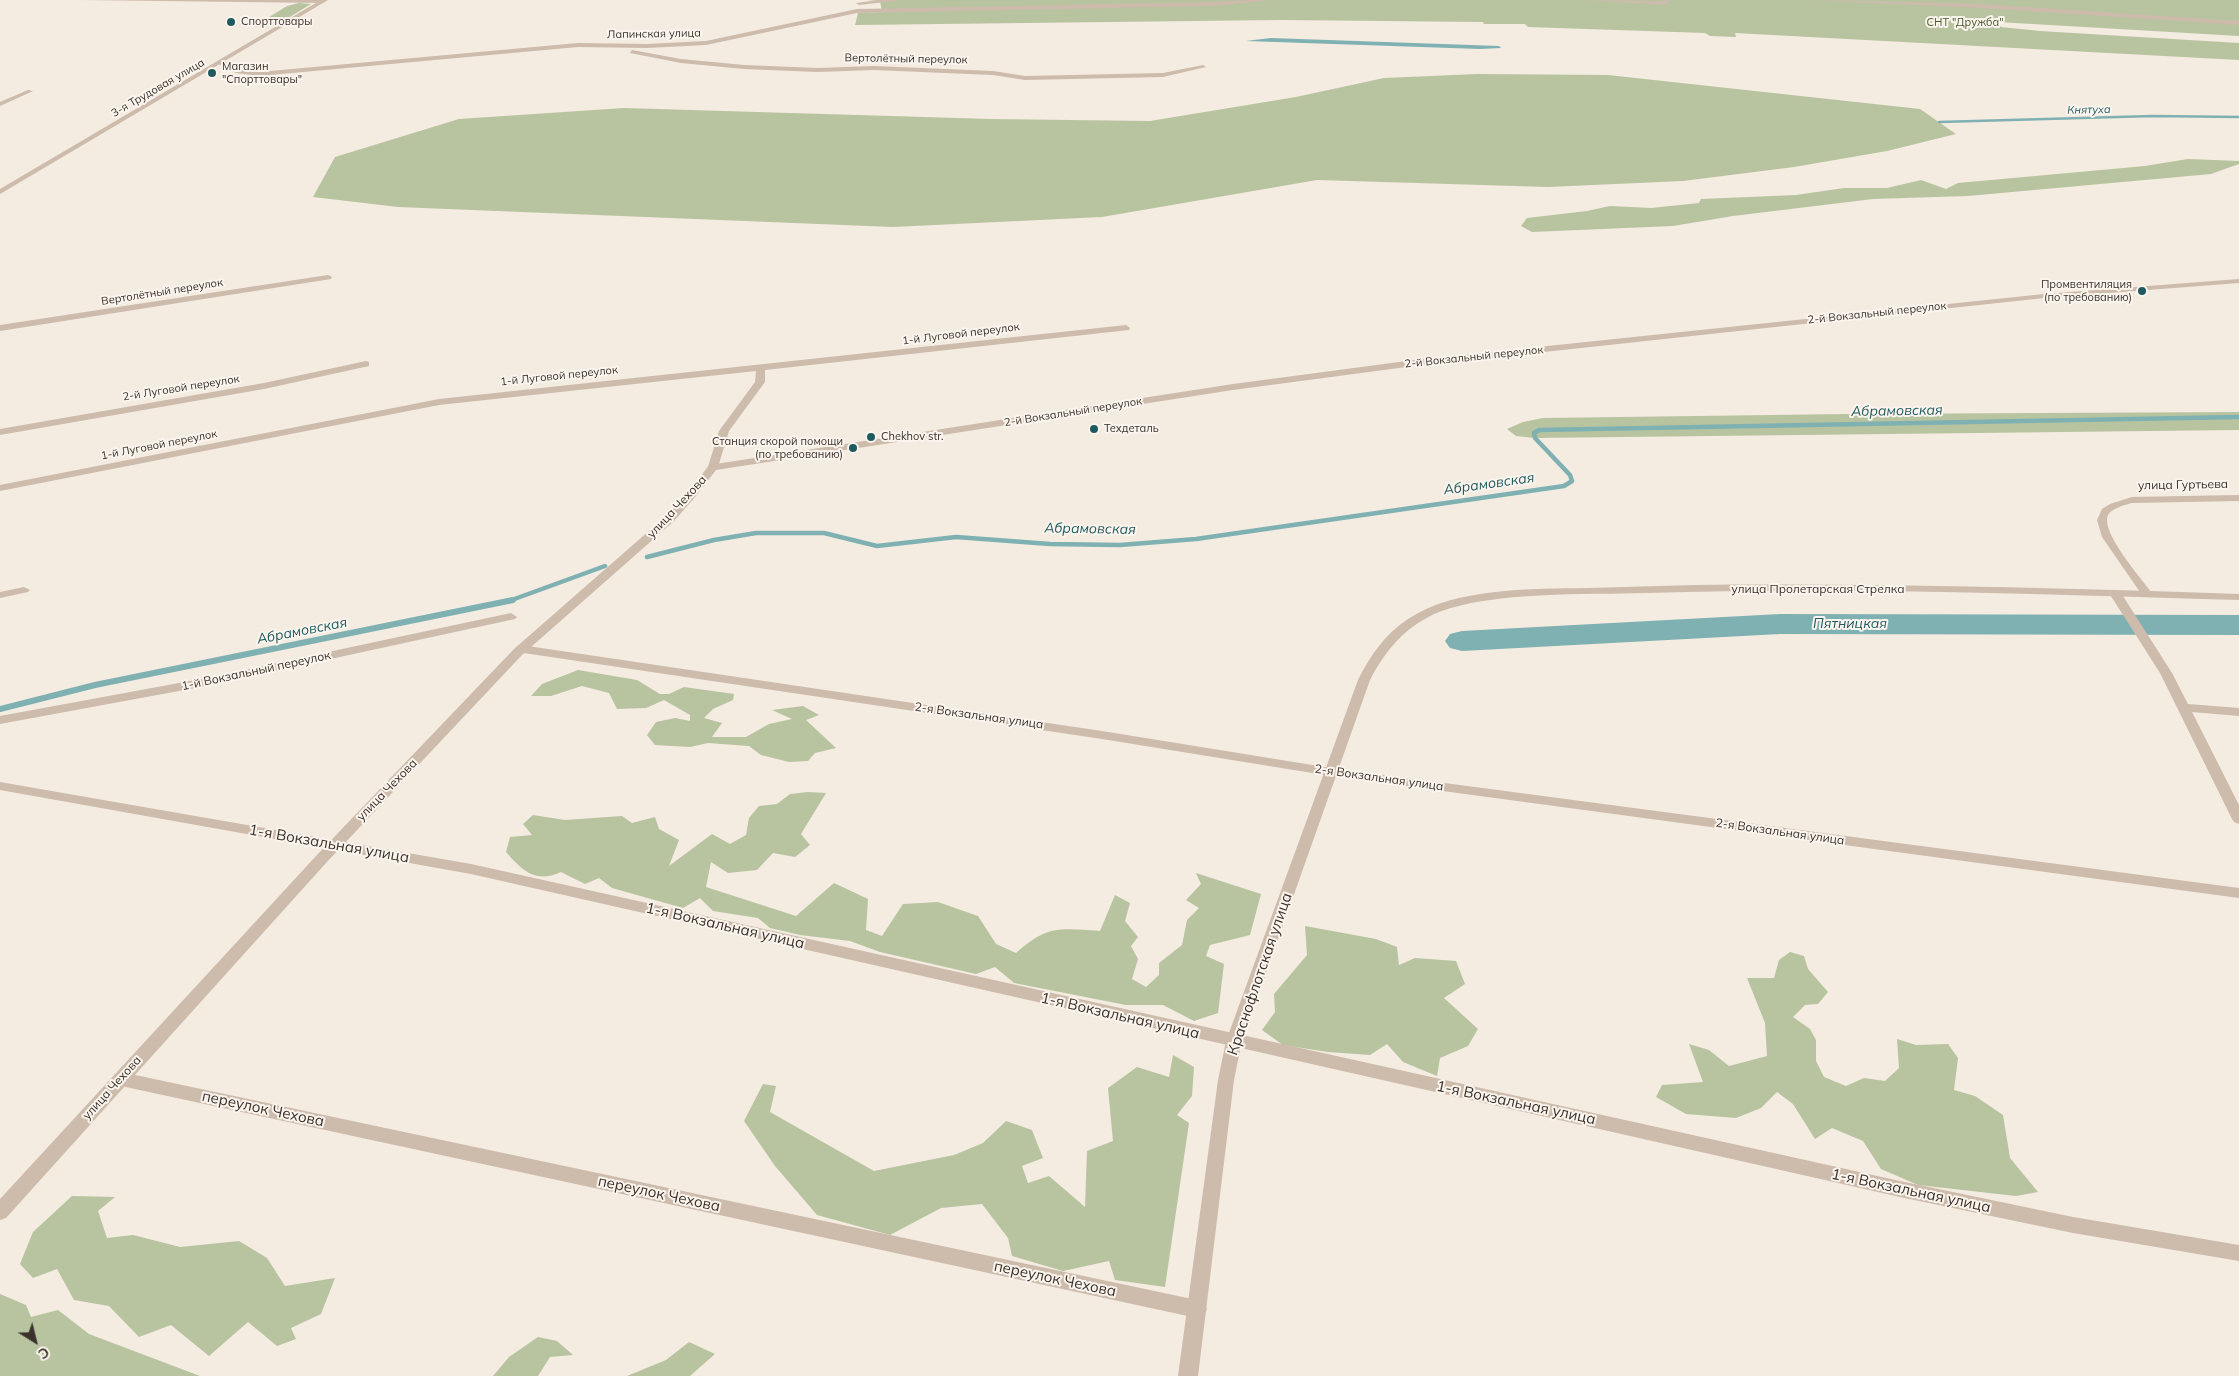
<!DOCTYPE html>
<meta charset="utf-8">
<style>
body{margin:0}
#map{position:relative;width:2239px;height:1376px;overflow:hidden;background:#f4ebe1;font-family:Mulish,sans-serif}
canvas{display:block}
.north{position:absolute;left:10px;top:1316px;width:50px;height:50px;-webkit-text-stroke:4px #fbf5ee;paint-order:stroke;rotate:144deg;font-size:14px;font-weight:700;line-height:20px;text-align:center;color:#3b302b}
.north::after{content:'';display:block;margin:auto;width:18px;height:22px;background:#3b302b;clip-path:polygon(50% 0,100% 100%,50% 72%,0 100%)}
</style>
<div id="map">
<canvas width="2239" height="1376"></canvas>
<div class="north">С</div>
</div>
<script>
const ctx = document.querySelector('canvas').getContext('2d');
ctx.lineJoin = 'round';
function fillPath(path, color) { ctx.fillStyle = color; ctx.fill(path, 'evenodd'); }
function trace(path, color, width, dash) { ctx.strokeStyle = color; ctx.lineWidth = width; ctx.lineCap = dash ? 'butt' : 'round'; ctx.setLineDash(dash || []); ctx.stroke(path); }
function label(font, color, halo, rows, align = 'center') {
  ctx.font = font + ' Mulish,sans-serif'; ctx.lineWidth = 4; ctx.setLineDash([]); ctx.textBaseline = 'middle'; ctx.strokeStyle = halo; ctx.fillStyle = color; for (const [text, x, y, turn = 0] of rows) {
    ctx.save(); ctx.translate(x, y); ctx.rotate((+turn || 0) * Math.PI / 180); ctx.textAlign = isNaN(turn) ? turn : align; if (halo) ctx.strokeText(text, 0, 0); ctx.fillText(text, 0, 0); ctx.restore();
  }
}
const green = new Path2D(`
 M867 0H2239V36L1998 22 2001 27 2040 31 2239 43V60L1735 33 1736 37 1710 36 1705 33 1528 27 1525 24H1484L1483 22 1280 20 855 25 858 13 882 12 880 1Z
 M299 3 311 4 275 26 253 27 287 6Z
 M1477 74 1608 75 1920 109 1956 134 1887 151 1794 167 1683 181 1548 187 1317 180 1102 217 893 227 398 207 313 197 335 157 459 119 624 108 990 119 1150 121 1296 97 1384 78Z
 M2188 159 2239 161V164L2211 174 1968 196 1873 199 1733 216 1673 226 1532 232 1521 226 1527 218 1587 211 1610 206 1651 208 1699 203 1701 199 1796 195 1844 188H1887L1921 180 1946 189 1958 183 2145 166Z
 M2239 412V430L1535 438 1516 436 1507 429 1523 422 1543 418 1848 414Z
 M578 670 637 680 660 694H669L684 687 734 694 733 700 713 709 704 718 722 723 712 737H746L769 724 792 719 772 710 803 706 819 715 806 720 836 748 815 753 808 761 789 762 761 755 749 746 708 743 690 747 655 745 647 735 656 722 675 718 690 721V715L664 700 646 708 617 709 609 693 582 686 551 696H531L542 684Z
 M808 792 826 793 801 834 810 845 795 857 773 853 757 870 728 873 711 862 706 887 796 916 834 883 868 899 866 930 882 936 903 904 938 902 978 916 996 944 1016 953C1049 924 1060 929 1100 931L1115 895 1130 903 1125 921 1138 937 1131 946 1138 959 1132 979 1146 987 1159 975V963L1182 945 1187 920 1199 908 1186 900 1201 884 1196 873 1261 894 1250 935 1210 945 1206 956 1224 964 1218 1013 1194 1021 1163 1005H1126L1014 983 995 967 976 974 880 952 850 941 800 935 770 928 758 918 713 911 700 898 683 908 612 888 599 878 585 884 561 872C535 884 522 870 506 852L510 837 532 835 523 824 533 815 565 820 622 816 632 823 655 817 659 829 679 840 669 866 712 834 730 844 746 835 749 818 759 806 777 804 790 794Z
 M1305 926 1376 939 1397 947 1399 965 1415 958 1456 961 1465 984 1444 998 1478 1029 1468 1046 1440 1058 1437 1076 1403 1062 1387 1044 1370 1055 1328 1052 1283 1045 1262 1030 1275 1012 1274 994 1307 955Z
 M1790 952 1804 956 1808 969 1828 992 1818 1004 1805 1005 1793 1017 1810 1029 1816 1040V1061L1824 1077 1846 1086 1864 1078 1885 1081 1899 1068 1897 1039 1916 1045 1948 1044 1958 1058 1954 1090 1975 1096 2003 1115 2010 1158 2038 1192 2016 1196 1918 1185 1881 1169 1863 1141 1832 1128 1815 1139 1793 1104 1777 1092 1761 1108 1736 1118 1686 1114 1656 1097 1662 1085 1703 1082 1689 1044 1709 1050 1729 1066 1767 1056 1765 1023 1747 978H1774L1779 960Z
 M1173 1055 1194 1067 1192 1096 1177 1115 1189 1123 1165 1287 1115 1280 1109 1261 1063 1271 1012 1256 1008 1238 982 1204 941 1208 890 1235 817 1215 775 1166 744 1121 763 1084 776 1086 770 1112 874 1171 954 1155 983 1143 1006 1121 1032 1130 1043 1158 1022 1166 1028 1183 1049 1176 1085 1207 1087 1151 1113 1141 1108 1088 1137 1067 1169 1077Z
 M72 1196 115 1197 98 1211 107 1238 133 1235 180 1247 239 1241 267 1258 285 1286 335 1278 321 1314 291 1328 296 1339 277 1346 248 1322 209 1356 171 1325 139 1337 109 1306 74 1300 57 1269 33 1278 20 1264 33 1232Z
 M0 1294 26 1305 31 1317 58 1310 89 1334 200 1376H0Z
 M538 1337 557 1341 573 1355 550 1357 538 1376H493L509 1357Z
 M689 1342 715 1354 690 1376H627L666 1360Z`);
const water = new Path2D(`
 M1271 38 1499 46 1501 48 1480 49 1246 41Z`);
const streamFar2 = new Path2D(`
 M1939 122 2153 116 2239 117`);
const streamFar1 = new Path2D(`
 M647 557 714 540 756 533H824L877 546 956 537 1050 544 1120 545 1196 539 1564 486 1572 481 1570 475 1535 438 1534 433 1539 430 2239 417
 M509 601 605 566`);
const stream = new Path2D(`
 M0 709 95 685 513 600`);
const river = new Path2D(`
 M1780 614 2239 615V635L1780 634 1462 651 1450 648 1445 641 1450 634 1462 631Z`);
const minor = new Path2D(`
 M81 0H325L326 1 323 3Z
 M879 0H904L859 5 856 3Z
 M1248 0H1272L1215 6 857 13 706 45 647 48 578 47 259 76 236 73 217 63 226 62 240 70 259 72 578 43 647 44 706 41 857 9 1215 2Z
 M1584 0 1663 1 1672 0 1664 5Z
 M1810 0 1982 4 2239 21V25L1982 8Z
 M632 50 681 59 744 65 818 68 874 66 993 71 1025 76 1163 73 1203 65 1206 67 1163 77 1025 80 993 75 874 70 818 72 744 69 681 63 630 53Z
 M28 90 33 91 0 106V102Z
 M328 275 332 277 331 279 0 331V325Z
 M1126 325 1130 328 1129 330 765 370V382L729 431 718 467 713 470 708 467 719 431 755 382 756 371 439 405 0 491V485L439 399Z
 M366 361 369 362V366L264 389 0 435V429L264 383Z
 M2239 495V501L2132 503C2125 505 2112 508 2108 515 2100 532 2142 579 2152 593L2146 596 2142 595 2102 537 2097 520 2102 509 2110 504 2132 497Z
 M24 587 30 590 28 592 0 598V592Z
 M2115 590 2121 593 2172 673 2188 704 2239 708V716L2192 712 2239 805V824L2234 822 2232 819 2160 673 2109 593Z
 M511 613 517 617 515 619 206 686 0 724V716L206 678Z
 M521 645 1102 731 1331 768 2239 888V898L1331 776 1102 739 517 652 515 649Z
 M0 782 471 864 1900 1181 2073 1217 2239 1245V1261L2073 1233 1900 1197 471 874 0 790Z
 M121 1072 1197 1300 1204 1303 1207 1309 1204 1315 1197 1318 121 1086 115 1084 113 1079 115 1074Z`);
const tertiary = new Path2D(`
 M321 0H328L0 194V189Z
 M2239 279V283L2044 298 1414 366 1233 390 716 470 696 496 674 521 522 655 326 863 6 1218 0 1220V1199L316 856 514 649 666 516 689 492 709 465 1233 384 1414 360 2044 294Z
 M1695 585C1877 583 2058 588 2239 594V600C2042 594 1843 587 1646 593 1585 595 1495 591 1439 612 1407 625 1386 649 1370 680L1242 1041 1234 1080 1198 1376H1178L1218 1080 1226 1041 1358 680C1370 656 1385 634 1408 619 1456 587 1533 589 1589 588 1625 587 1660 586 1695 585Z`);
const markers = [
 [231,22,5,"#1f5a5e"],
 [212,73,5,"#1f5a5e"],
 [2142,291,5,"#1f5a5e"],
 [1094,429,5,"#1f5a5e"],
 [871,437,5,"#1f5a5e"],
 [853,448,5,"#1f5a5e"]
];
const farPoinames = [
 ["Спорттовары",241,22],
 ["Магазин",222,67],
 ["\"Спорттовары\"",222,80],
 ["Промвентиляция",2132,285,"right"],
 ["(по требованию)",2132,298,"right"],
 ["Техдеталь",1104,429],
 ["Chekhov str.",881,437],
 ["Станция скорой помощи",843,442,"right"],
 ["(по требованию)",843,455,"right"]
];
const farParknames = [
 ["СНТ \"Дружба\"",1965,23]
];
const farStreetnames = [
 ["Лапинская улица",654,34,-1],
 ["Вертолётный переулок",906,59,1],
 ["3-я Трудовая улица",158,88,-30],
 ["Вертолётный переулок",162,292,-9],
 ["2-й Вокзальный переулок",1877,313,-6],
 ["1-й Луговой переулок",961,334,-7],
 ["2-й Вокзальный переулок",1474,357,-6],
 ["1-й Луговой переулок",559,376,-6],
 ["2-й Луговой переулок",181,388,-9],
 ["2-й Вокзальный переулок",1073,412,-9],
 ["1-й Луговой переулок",159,445,-11]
];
const farWaternames = [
 ["Княтуха",2089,110,-1]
];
const streetNames = [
 ["улица Гуртьева",2183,485,-1],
 ["улица Чехова",677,507,-47],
 ["улица Пролетарская Стрелка",1818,589],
 ["1-й Вокзальный переулок",256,671,-12],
 ["2-я Вокзальная улица",979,716,8],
 ["2-я Вокзальная улица",1379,778,8],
 ["улица Чехова",387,790,-46],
 ["2-я Вокзальная улица",1780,832,8],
 ["улица Чехова",112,1088,-48]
];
const waterNames = [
 ["Абрамовская",1897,411,-1],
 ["Абрамовская",1489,484,-8],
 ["Абрамовская",1090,529,1],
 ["Пятницкая",1850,624],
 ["Абрамовская",302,631,-11]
];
const nearStreetnames = [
 ["1-я Вокзальная улица",329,844,10],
 ["1-я Вокзальная улица",725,926,13],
 ["Краснофлотская улица",1260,974,-71],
 ["1-я Вокзальная улица",1120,1016,13],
 ["1-я Вокзальная улица",1516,1103,12],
 ["переулок Чехова",263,1109,12],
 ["1-я Вокзальная улица",1911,1191,12],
 ["переулок Чехова",659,1194,12],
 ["переулок Чехова",1055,1279,12]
];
fillPath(green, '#b8c4a0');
fillPath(water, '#7fb0b2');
trace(streamFar2, '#7fb0b2', 2.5);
trace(streamFar1, '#7fb0b2', 4.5);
trace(stream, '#7fb0b2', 6);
fillPath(river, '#7fb0b2');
fillPath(minor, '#cdbbac');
fillPath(tertiary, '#cdbbac');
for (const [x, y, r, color] of markers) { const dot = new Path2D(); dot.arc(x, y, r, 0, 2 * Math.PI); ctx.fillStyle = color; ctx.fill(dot); trace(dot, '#fbf5ee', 2); }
label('11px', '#3b302b', '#fbf5ee', farPoinames, 'left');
label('11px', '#4a5a2e', '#fbf5ee', farParknames);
label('11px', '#3b302b', '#fbf5ee', farStreetnames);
label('italic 11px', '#1f5a5e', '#fbf5ee', farWaternames);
label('12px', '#3b302b', '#fbf5ee', streetNames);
label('italic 14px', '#1f5a5e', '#fbf5ee', waterNames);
label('15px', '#3b302b', '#fbf5ee', nearStreetnames);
</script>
